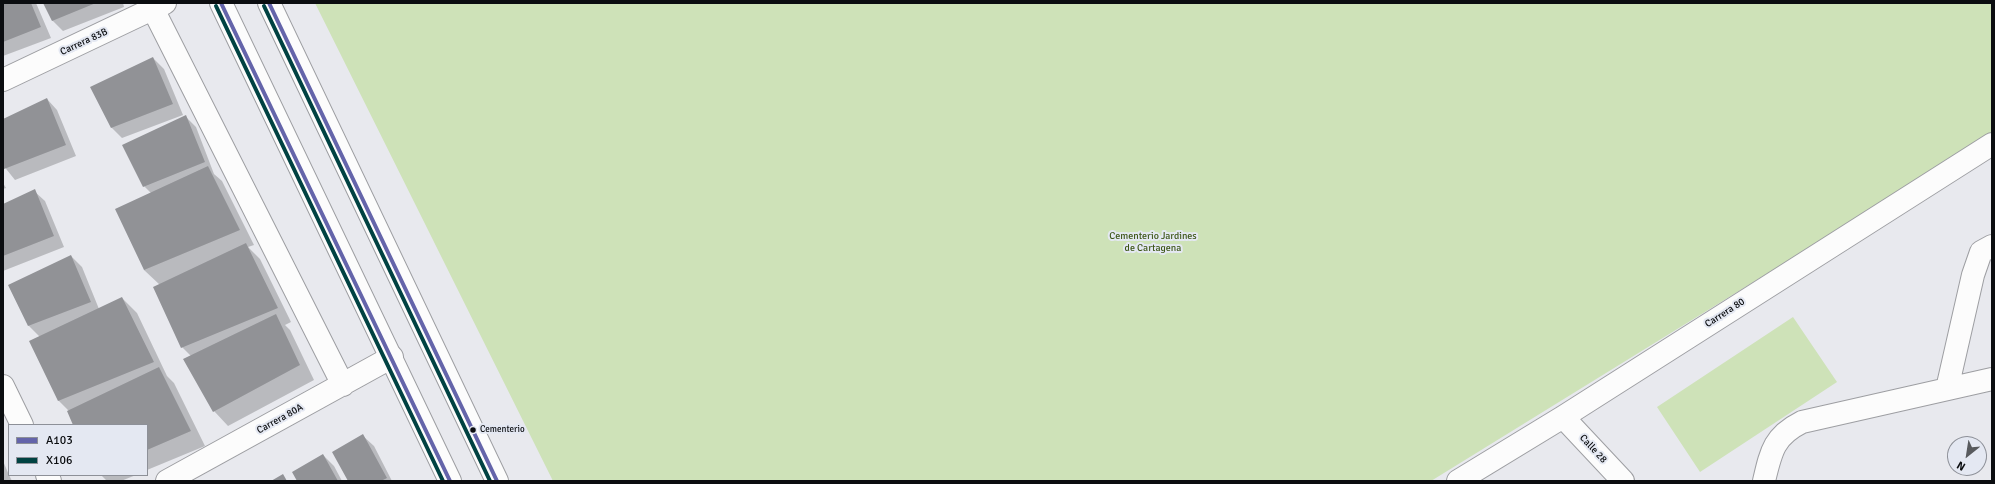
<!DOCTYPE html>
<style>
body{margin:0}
#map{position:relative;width:1995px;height:484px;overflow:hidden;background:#e8e9ee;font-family:Signika,sans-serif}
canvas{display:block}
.frame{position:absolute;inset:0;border:4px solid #0b0d10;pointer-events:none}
.legend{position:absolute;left:8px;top:424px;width:140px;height:52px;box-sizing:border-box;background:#e4e8f2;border:1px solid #8d9098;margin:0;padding:5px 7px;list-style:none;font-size:12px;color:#0b0d10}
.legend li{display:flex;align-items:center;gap:8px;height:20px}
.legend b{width:20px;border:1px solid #8d9098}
.north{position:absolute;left:1947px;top:436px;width:40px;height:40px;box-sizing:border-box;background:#e4e8f2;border:1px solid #8d9098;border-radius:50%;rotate:210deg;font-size:11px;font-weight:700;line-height:16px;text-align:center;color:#0b0d10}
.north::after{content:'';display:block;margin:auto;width:14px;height:18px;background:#585a5e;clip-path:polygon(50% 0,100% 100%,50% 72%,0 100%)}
</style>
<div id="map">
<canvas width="1995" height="484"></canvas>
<div class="frame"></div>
<ul class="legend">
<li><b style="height:5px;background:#6464aa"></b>A103</li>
<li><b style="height:5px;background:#004242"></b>X106</li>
</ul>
<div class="north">N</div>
</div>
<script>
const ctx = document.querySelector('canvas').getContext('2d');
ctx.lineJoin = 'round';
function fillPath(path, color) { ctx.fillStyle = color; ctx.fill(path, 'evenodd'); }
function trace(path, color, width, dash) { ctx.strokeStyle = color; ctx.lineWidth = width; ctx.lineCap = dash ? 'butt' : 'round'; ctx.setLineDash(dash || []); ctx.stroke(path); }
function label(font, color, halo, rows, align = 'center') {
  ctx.font = font + ' Signika,sans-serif'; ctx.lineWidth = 4; ctx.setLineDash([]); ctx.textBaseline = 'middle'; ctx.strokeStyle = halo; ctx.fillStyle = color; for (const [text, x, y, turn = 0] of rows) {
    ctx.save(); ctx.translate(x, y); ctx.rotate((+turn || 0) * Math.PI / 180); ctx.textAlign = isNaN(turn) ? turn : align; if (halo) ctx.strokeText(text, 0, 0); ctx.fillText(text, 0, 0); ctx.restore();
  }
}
const green = new Path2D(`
 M315 3H1992V132L1909 186 1431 481H553Z
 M1793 317 1837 382 1700 472 1657 407Z`);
const shadow = new Path2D(`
 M3 3H36L51 38 3 56Z
 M44 3H123L124 7 63 31 52 20Z
 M153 58 164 69 183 115 122 138 111 127Z
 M47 99 57 110 76 156 15 180 3 165V120Z
 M185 116 196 127 214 174 222 181 254 245 248 247 260 259 291 322 285 325 290 330 314 380 228 426 214 411 191 356 182 347 160 285 144 270 151 193 144 186Z
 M3 183 6 188 3 189Z
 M34 191 45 201 64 247 3 271V205Z
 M71 256 82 267 99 309 122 298 137 313 167 376 174 383 205 446 147 470V425H74L69 411 59 401 31 341 40 337 29 326 9 286Z
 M363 436 374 446 392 481H349Z
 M323 455 334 466 342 481H299Z
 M3 461 9 475 12 481H3Z
 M101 475H136L121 481H107Z`);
const building = new Path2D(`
 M3 3H31L41 27 3 42Z
 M43 3H96L52 21Z
 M153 57 173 104 111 128 90 87Z
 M47 98 66 145 4 169 3 119Z
 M186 115 205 162 143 187 122 145Z
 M208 166 240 230 144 270 115 209Z
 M35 189 54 236 3 256V204Z
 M246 243 278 308 181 348 153 287Z
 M71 255 91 302 28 326 8 285Z
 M122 297 154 362 58 401 29 341Z
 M276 314 300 365 213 412 183 359Z
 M159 367 191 431 147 450V425H73L67 411Z
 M363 434 387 478 381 481H348L332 452Z
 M323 454 338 481H297L292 472Z
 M283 474 287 481H271Z`);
const minor = new Path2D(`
 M150 3 343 385
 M3 80 165 3
 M3 386 22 425
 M1947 389 1973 275 1981 252 1992 246
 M1563 417 1623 481
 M47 475 50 481
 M167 481 392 357
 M1458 481 1563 417 1992 144
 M1764 481C1771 451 1774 436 1802 422L1992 379`);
const highway = new Path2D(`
 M221 3 450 481
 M269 3 497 481`);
const bus1 = new Path2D(`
 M221 3 450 481
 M269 3 497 481`);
const bus2 = new Path2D(`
 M216 6 443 481
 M264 6 490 481`);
const markers = [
 [473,430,3.5,"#0b0d10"]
];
const busNames = [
 ["Cementerio",480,430]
];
const streetNames = [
 ["Carrera 83B",84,42,-25],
 ["Carrera 80",1725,313,-33],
 ["Carrera 80A",280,419,-29],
 ["Calle 28",1593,449,47]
];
const parkNames = [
 ["Cementerio Jardines",1153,236],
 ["de Cartagena",1153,248]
];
fillPath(green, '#cee2b8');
fillPath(shadow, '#0003');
fillPath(building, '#919296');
trace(minor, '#9d9ea2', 24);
trace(highway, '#9d9ea2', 24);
trace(minor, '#fcfcfc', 22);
trace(highway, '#fcfcfc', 22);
trace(bus1, '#6464aa', 4);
trace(bus2, '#004242', 4);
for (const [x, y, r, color] of markers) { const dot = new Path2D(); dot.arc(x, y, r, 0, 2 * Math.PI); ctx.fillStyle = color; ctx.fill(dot); trace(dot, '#e4e8f2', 1.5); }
label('9px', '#0b0d10', '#e4e8f2', busNames, 'left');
label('10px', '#0b0d10', '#e4e8f2', streetNames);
label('10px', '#3d5617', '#e4e8f2', parkNames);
</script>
